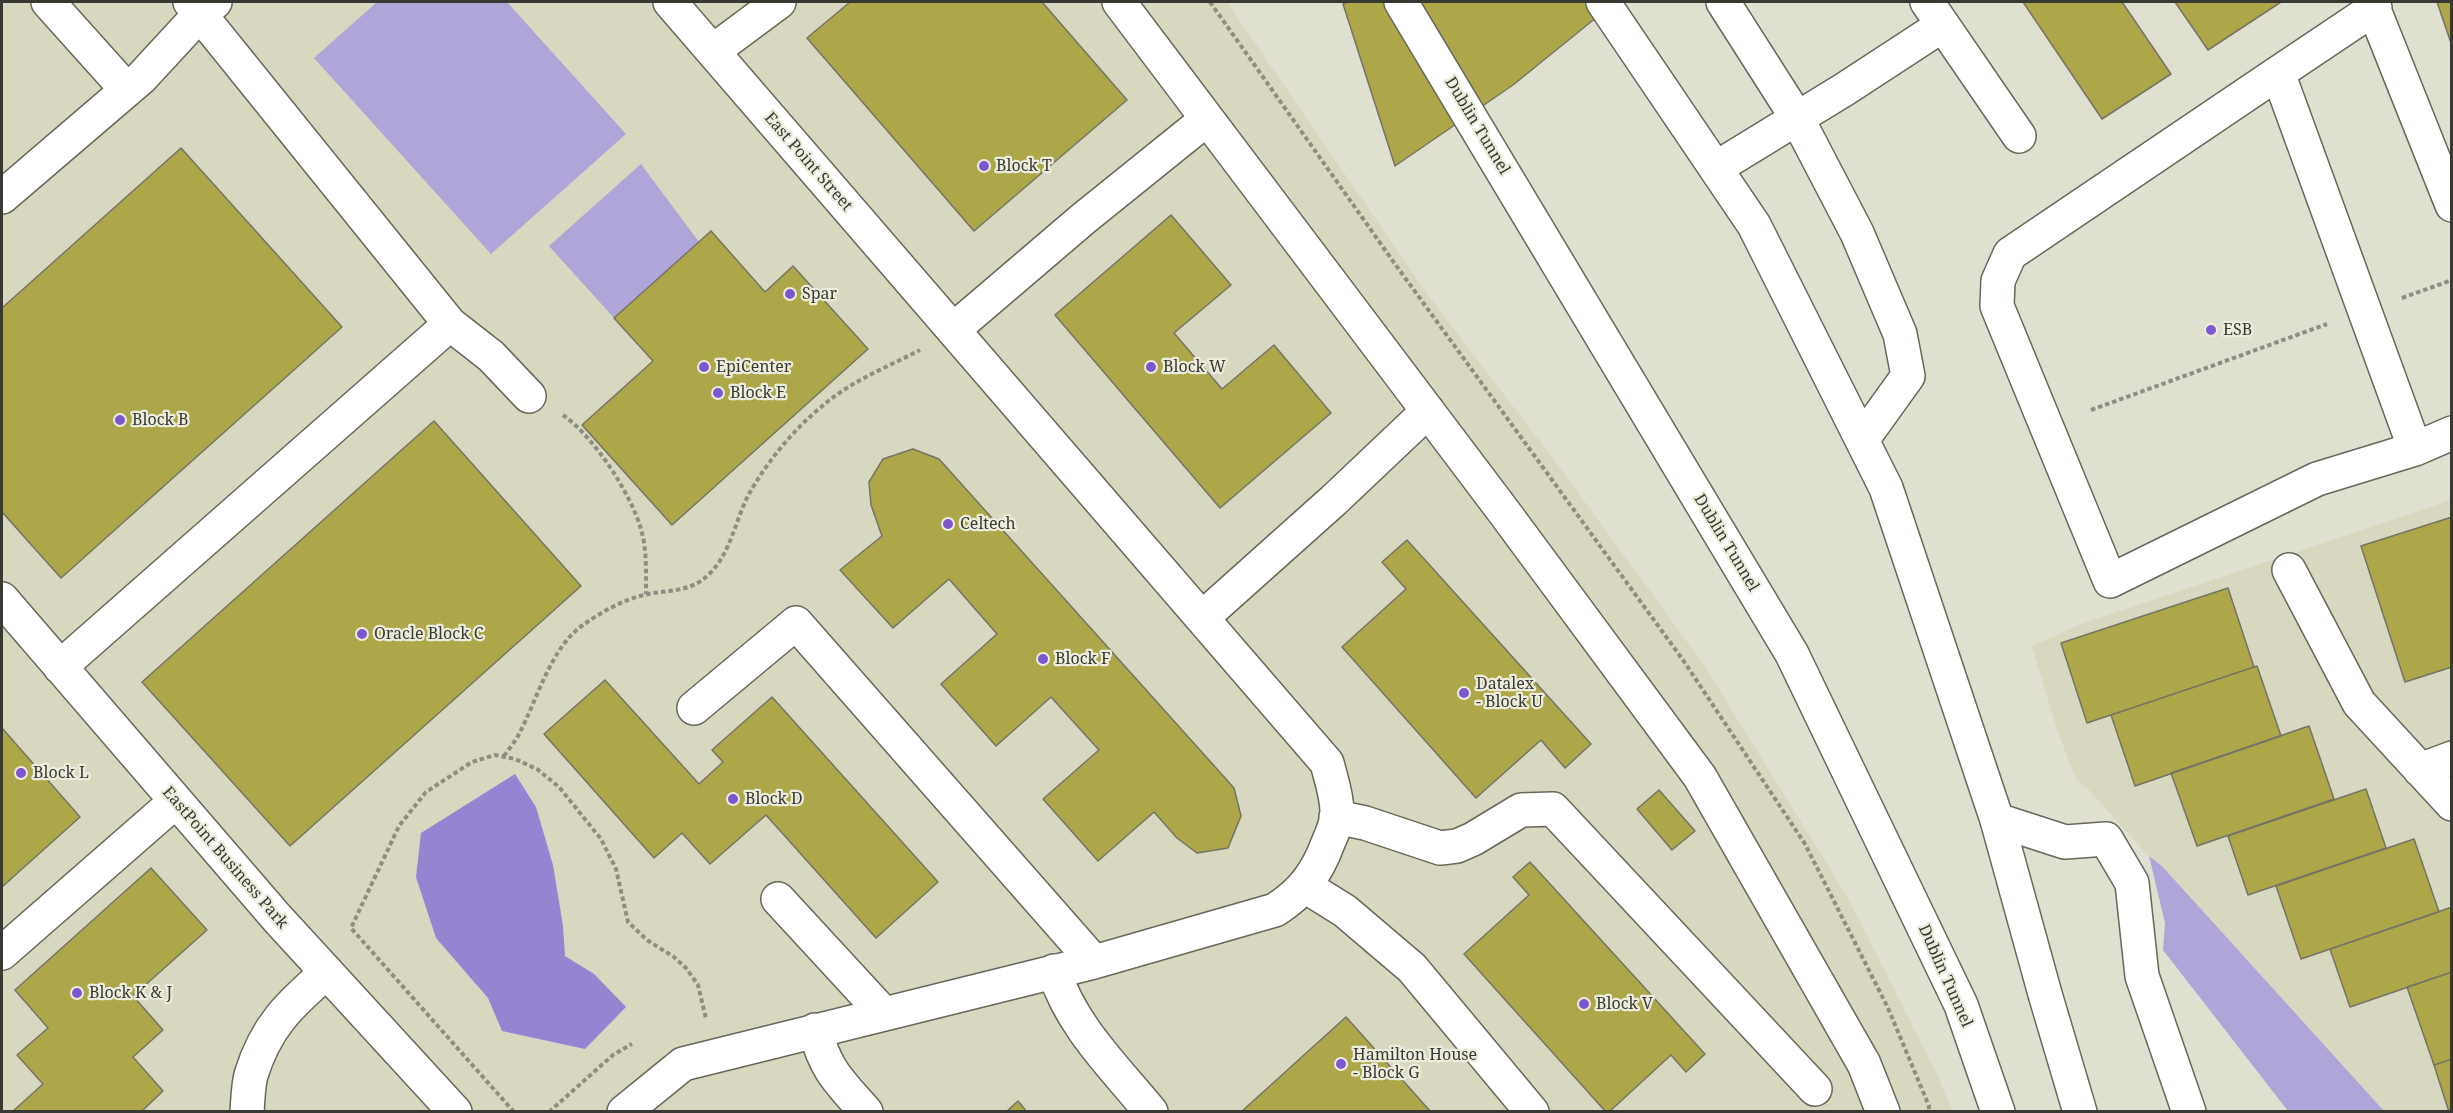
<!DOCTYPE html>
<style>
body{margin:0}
#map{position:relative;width:2453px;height:1113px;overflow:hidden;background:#e0e0d0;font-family:"Noto Serif",serif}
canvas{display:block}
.frame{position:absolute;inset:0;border:3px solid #393933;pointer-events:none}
</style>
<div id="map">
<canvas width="2453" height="1113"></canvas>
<div class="frame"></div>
</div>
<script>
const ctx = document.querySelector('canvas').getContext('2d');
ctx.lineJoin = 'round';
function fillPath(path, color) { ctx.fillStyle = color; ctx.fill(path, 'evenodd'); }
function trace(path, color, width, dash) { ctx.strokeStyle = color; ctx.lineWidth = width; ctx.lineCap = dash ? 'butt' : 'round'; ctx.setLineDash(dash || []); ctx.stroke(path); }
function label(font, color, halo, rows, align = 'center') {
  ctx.font = font + ' "Noto Serif",serif'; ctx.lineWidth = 4.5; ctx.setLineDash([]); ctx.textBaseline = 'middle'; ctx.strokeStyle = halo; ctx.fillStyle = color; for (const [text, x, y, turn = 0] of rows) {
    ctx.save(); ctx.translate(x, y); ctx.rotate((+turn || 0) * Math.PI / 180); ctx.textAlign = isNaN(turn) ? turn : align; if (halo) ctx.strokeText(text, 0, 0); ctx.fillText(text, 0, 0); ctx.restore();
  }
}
const built = new Path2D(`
 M2 2H1227L1425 291 1560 468 1704 665 1848 898 1939 1079 1952 1111 2 1112Z
 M2451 500V1111H2384L2162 866 2149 856 2087 788 2077 781 2058 733 2032 646 2079 625Z`);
const green = new Path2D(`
 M377 2H507L626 134 491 254 314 58Z
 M641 164 699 242 614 318 549 246Z
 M2149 856 2162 866 2384 1111H2288L2163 950 2165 923Z`);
const water = new Path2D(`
 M515 774 536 807 553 865 563 926 565 956 594 974 626 1007 585 1049 502 1031 488 998 436 938 416 877 421 833Z`);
const building = new Path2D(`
 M850 2H1042L1127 100 974 231 807 38Z
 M1348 2H1613L1597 17 1513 85 1395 166 1343 4Z
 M2023 2H2122L2171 74 2102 119Z
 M2175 2H2281L2208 50Z
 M2437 2H2452V46Z
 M181 148 342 327 61 578 2 512V308Z
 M1171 215 1231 285 1174 333 1222 389 1274 345 1331 413 1220 508 1055 315Z
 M711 231 765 292 793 266 868 349 672 525 582 425 653 361 614 318Z
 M434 421 581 586 290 846 142 682Z
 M913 449 939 459 1234 788 1241 816 1228 848 1197 853 1177 838 1154 812 1098 861 1043 799 1099 750 1051 697 996 746 941 684 997 634 949 579 893 628 840 570 882 536 871 505 869 482 883 459Z
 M2452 517V667L2405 682 2361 546Z
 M1407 540 1591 744 1565 768 1541 740 1476 798 1342 647 1406 589 1382 562Z
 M2228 588 2254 667 2087 723 2061 643Z
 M2257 666 2281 736 2135 786 2111 715Z
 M605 680 699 784 723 762 712 750 772 697 938 882 876 938 766 815 710 864 682 833 654 858 544 734Z
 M2309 726 2334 799 2197 846 2171 773Z
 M2 728 80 817 2 887Z
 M2366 789 2386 848 2248 895 2228 836Z
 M1659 790 1695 831 1672 850 1637 809Z
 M2414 839 2439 912 2301 959 2276 886Z
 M1530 862 1705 1054 1686 1072 1671 1055 1609 1112H1606L1464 954 1529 895 1513 877Z
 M151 868 207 930 133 996 163 1030 133 1057 163 1091 141 1112H12L43 1084 17 1055 48 1028 15 990Z
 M2452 907V972L2350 1007 2330 949Z
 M2452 972V1059L2434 1065 2407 987Z
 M1346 1017 1431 1112H1241Z
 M2452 1059V1112H2449L2434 1065Z
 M1018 1101 1027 1112H1006Z`);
const path = new Path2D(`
 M1210 2 1395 264 1683 660 1805 844 1888 1008 1929 1106V1112
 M2402 298 2452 280
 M2091 410 2327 324
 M563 415C594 437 630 492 641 529 647 549 646 574 646 594
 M504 756C509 749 515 742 519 734 537 700 551 647 583 625 600 613 621 601 640 596 664 589 689 594 708 575 731 554 735 520 749 494 773 451 812 408 855 383 876 371 899 361 920 350
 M514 1112 351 928 399 826 426 792 472 762 495 755 515 759 537 769 559 787 601 839 616 869 628 922 647 940 674 957 686 968 698 985 706 1019
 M549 1112 613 1055 632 1044`);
const minor = new Path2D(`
 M48 2 127 90
 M190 2 450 324 491 356 529 396
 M1119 2 1504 512 1700 777 1864 1064 1883 1112
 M1927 2 2019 136
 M2371 2 2452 205
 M2375 8 2278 73 2415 449 2452 433
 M713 51 779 2
 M2278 73 2010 254 1998 281 1997 306 2110 581 2317 479 2415 449
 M1716 168 1845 89 1943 25
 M2 197 141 78 201 13 215 2
 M953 330 1083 219 1207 119
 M2289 570 2359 703 2452 804
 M2 599 277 918 455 1112
 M1202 618 1334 500 1428 411
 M60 667 450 324
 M694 708 796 623 1094 962
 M2420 770 2452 758
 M1336 817 1365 823 1440 848 1457 846 1473 839 1521 810 1553 809 1815 1089
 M1997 820 2065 842 2106 839 2132 883 2142 976 2189 1112
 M1305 886 1345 911 1412 968 1532 1112
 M778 899 884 1014
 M2 953 176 801
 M1054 971C1071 1026 1115 1068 1151 1112
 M815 1030C826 1071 839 1081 866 1112
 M247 1112C248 1100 248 1086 251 1075 266 1026 290 1004 327 972
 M624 1112 683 1064 1094 962 1275 910C1302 893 1317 873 1328 843 1332 834 1337 823 1337 812 1337 795 1331 779 1327 763L670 2`);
const highway = new Path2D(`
 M1401 2 1792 654 1961 1005 1998 1112
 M1603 2 1754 225 1886 488 1997 820 2045 994 2080 1112
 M1723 2 1797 118 1857 233 1900 334 1908 376 1862 440`);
const markers = [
 [984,166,6,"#7d57d0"],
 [790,294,6,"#7d57d0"],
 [2211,330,6,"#7d57d0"],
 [704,367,6,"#7d57d0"],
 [1151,367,6,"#7d57d0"],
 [718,393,6,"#7d57d0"],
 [120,420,6,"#7d57d0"],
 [948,524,6,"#7d57d0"],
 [362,634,6,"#7d57d0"],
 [1043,659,6,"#7d57d0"],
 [1464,693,6,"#7d57d0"],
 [21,773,6,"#7d57d0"],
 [733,799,6,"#7d57d0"],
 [77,993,6,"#7d57d0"],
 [1584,1004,6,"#7d57d0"],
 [1341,1064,6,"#7d57d0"]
];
const streetNames = [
 ["Dublin Tunnel",1477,126,59],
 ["East Point Street",808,162,49],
 ["Dublin Tunnel",1726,543,59],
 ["EastPoint Business Park",225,858,49],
 ["Dublin Tunnel",1945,976,66]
];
const poiNames = [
 ["Block T",996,166],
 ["Spar",802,294],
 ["ESB",2223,330],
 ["EpiCenter",716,367],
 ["Block W",1163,367],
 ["Block E",730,393],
 ["Block B",132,420],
 ["Celtech",960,524],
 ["Oracle Block C",374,634],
 ["Block F",1055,659],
 ["Datalex",1476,684],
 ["- Block U",1476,702],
 ["Block L",33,773],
 ["Block D",745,799],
 ["Block K & J",89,993],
 ["Block V",1596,1004],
 ["Hamilton House",1353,1055],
 ["- Block G",1353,1073]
];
fillPath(built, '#d8d8c0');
fillPath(green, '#b0a5d9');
fillPath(water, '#9683d2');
fillPath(building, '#aea749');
trace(building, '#747365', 1.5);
trace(minor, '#686759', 36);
trace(highway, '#686759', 36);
trace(path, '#8d8d82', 4, [4.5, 3]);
trace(minor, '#fff', 33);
trace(highway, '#fff', 33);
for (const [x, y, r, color] of markers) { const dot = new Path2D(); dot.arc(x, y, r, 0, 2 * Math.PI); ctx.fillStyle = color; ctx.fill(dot); trace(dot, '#ededdd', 2); }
label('16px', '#393933', '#ededdd', streetNames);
label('16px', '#393933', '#ededdd', poiNames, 'left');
</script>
